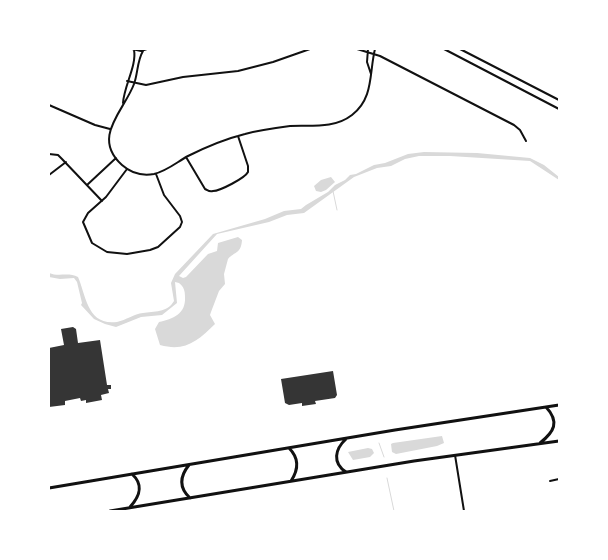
<!DOCTYPE html>
<style>
body{margin:0}
#map{position:relative;width:608px;height:560px;overflow:hidden;background:#fff;font-family:Signika,sans-serif}
canvas{display:block}
.frame{position:absolute;inset:0;border:50px solid #fff;pointer-events:none}
</style>
<div id="map">
<canvas width="608" height="560"></canvas>
<div class="frame"></div>
</div>
<script>
const context = document.querySelector('canvas').getContext('2d');
context.lineJoin = 'round';
function paint(path, color) {
  context.fillStyle = color;
  context.fill(path, 'evenodd');
}
function trace(path, color, width, dash) {
  context.strokeStyle = color;
  context.lineWidth = width;
  context.lineCap = dash ? 'butt' : 'round';
  context.setLineDash(dash || []);
  context.stroke(path);
}
const water = new Path2D(`
 M424 152 477 153 530 158 544 165 559 177V180L530 161 450 156H419L405 159 391 166 377 168 354 177 304 213 287 215 269 222 217 234 179 276 183 278 186 277 208 254 217 251 218 243 238 237 242 240C241 254 235 251 228 259L224 274 225 284 219 291 211 312 210 315 215 324C198 341 185 352 160 345L155 329 159 322C173 319 186 314 185 297 185 291 184 287 179 283L175 282 177 303 162 315 141 317 116 327 105 324 94 319 81 305 82 303 77 282 74 278 60 279 49 277V273C58 277 69 272 78 277 86 295 87 326 117 322 126 320 134 314 143 313 154 311 167 313 174 301L171 283 175 274 213 234 265 219 284 211 301 209 306 205 328 192 335 185 345 180 350 175 356 174 374 165 385 163 408 154Z
 M331 177 335 182 326 190 321 192 316 191 314 186 321 180Z
 M442 436 444 443 437 446 396 454 392 452 391 444 393 443Z
 M368 448 372 449 374 453 370 457 353 460 348 452Z`);
const stream = new Path2D(`
 M333 191 337 210
 M379 443 384 457
 M387 478 394 511`);
const building = new Path2D(`
 M73 327 76 329 78 343 100 340 107 385H111V389H108L109 393 101 395 102 400 86 403V400L81 401 80 398 65 401V405L49 407V348L64 345 61 329Z
 M333 371 337 395 335 398 315 401 316 404 302 406V403L289 405 285 403 281 379Z`);
const minor = new Path2D(`
 M132 49 141 51 147 49
 M357 49 380 56 514 125 520 130 526 141
 M368 49 367 62 371 74
 M444 49 559 109
 M460 49 559 100
 M143 51C137 61 138 73 134 84 124 111 91 137 122 165 131 173 143 176 154 174 167 171 177 162 188 156 206 147 225 139 245 134 259 130 274 128 290 126 311 125 334 129 352 115 374 98 369 73 375 49
 M127 81 146 85 183 77 238 71 273 62 310 49
 M123 103C124 86 137 65 134 50
 M49 105 95 125 110 129
 M49 154 58 155 62 159 102 201
 M186 157 205 189C209 191 209 192 213 191 220 191 245 178 248 172V166L238 136
 M127 169 106 197 88 213 83 222 92 243 107 252 127 254 150 250 158 247 180 227 182 222 180 216 164 195 156 174
 M49 175 66 162
 M87 185 116 158
 M455 455 464 511
 M550 481 559 479`);
const trunk = new Path2D(`
 M346 439C335 449 332 463 346 472
 M540 443C554 432 560 422 546 407
 M289 448C299 458 299 469 291 481
 M189 465C180 476 178 487 190 498
 M49 488 395 430 559 405
 M130 507C140 496 144 485 132 474
 M110 511 414 461 559 441`);
paint(water, '#d9d9d9');
trace(stream, '#d9d9d9', 1);
paint(building, '#353535');
trace(minor, '#111', 2);
trace(trunk, '#111', 3);
</script>
